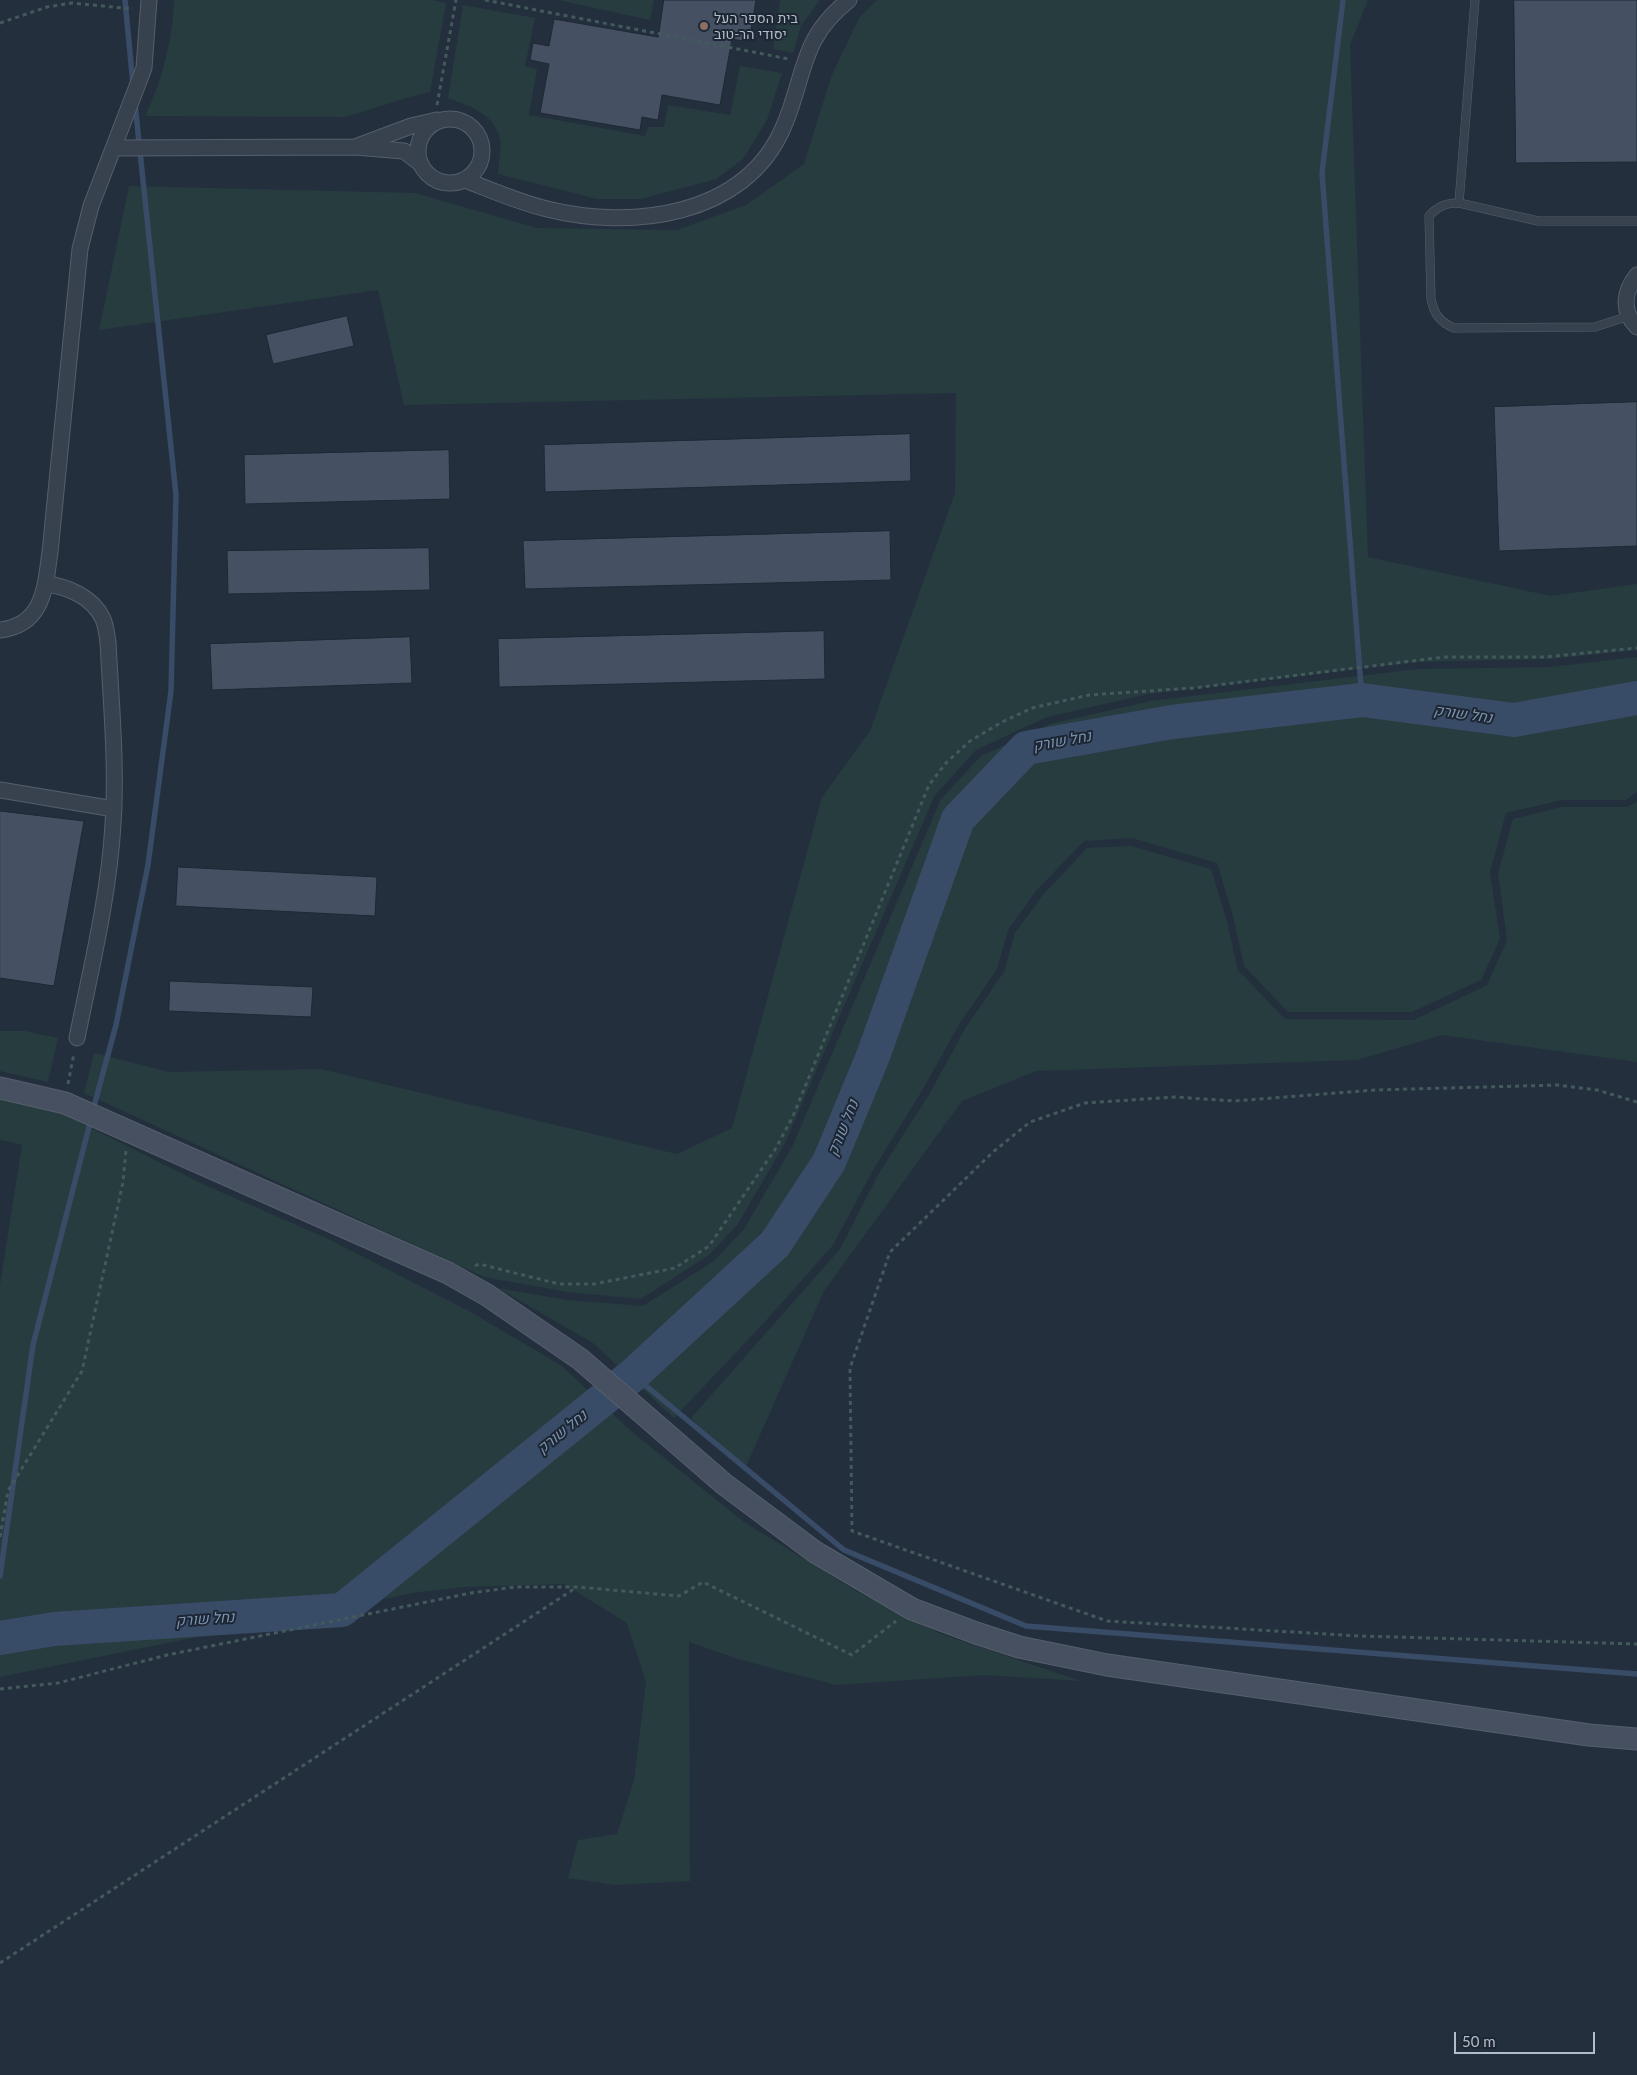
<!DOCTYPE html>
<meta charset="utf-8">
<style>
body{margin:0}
#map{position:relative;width:1637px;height:2075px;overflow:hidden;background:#242f3e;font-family:Lato,sans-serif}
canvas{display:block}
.scale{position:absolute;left:1454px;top:2032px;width:141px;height:22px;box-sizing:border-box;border:2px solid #b4bcc9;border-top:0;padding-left:6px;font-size:15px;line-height:18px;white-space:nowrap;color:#b4bcc9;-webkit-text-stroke:4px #1d2633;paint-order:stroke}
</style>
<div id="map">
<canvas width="1637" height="2075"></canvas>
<div class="scale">50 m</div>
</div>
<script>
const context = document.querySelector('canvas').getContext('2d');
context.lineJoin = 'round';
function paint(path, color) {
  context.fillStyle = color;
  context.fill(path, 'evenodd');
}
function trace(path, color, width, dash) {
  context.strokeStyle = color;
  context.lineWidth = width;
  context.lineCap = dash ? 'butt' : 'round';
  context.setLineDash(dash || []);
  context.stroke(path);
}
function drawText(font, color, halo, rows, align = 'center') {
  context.font = font + ' Lato,Heebo,sans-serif';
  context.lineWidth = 4;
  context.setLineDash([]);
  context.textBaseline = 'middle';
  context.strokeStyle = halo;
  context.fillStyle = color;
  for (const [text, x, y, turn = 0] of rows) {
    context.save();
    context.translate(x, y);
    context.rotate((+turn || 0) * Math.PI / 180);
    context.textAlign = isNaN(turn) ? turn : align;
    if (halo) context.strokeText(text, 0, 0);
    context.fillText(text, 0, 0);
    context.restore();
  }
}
const green = new Path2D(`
 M174 0H433L446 3 430 92C400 98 373 110 344 117L145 116C162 81 173 39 174 0Z
 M558 0H654L650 20Z
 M780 0H820L801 26 793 53 773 49Z
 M877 0H1368L1350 45 1368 557 1551 596 1637 584V650L1549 659 1416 662 1149 694 1047 717 976 750 935 795 785 1143 738 1224 709 1255 641 1299 568 1292 484 1277 84 1093 94 1053 169 1072 321 1069 677 1154 732 1128 822 797 870 731 955 493 956 393 404 405 378 290 99 330 129 186 415 193 537 228 677 230 746 205 804 164 831 77 859 18Z
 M463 5 535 18 525 66 537 69 529 115 645 136 648 127H664L668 105 730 115 740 66 782 73 767 120 743 159 716 179 641 199H597L498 174C498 163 503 146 499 135 491 112 469 106 448 98Z
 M1637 657V792L1626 800H1562L1506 813 1490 872 1500 939 1481 980 1412 1012H1288L1244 966 1233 916 1217 863 1132 838 1084 841 1036 891 1008 930 997 969 960 1023 923 1089 873 1170 833 1245 762 1325 674 1418 593 1343 498 1288 567 1300 643 1306 714 1261 744 1229 792 1147 941 799 981 756 1050 724 1150 701 1417 669 1550 667Z
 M1637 801V1062L1442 1035 1357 1060 1036 1071 962 1101 824 1291 744 1471 691 1418 840 1249 879 1173 930 1093 966 1027 1004 972 1015 933 1042 896 1087 848 1131 846 1211 869 1226 918 1238 970 1285 1019 1414 1020 1487 985 1507 940 1498 873 1513 819 1562 807H1628Z
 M0 1031H25L58 1038 48 1082 0 1071Z
 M0 1097 63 1114 205 1185 324 1237 469 1311 562 1366 632 1432 744 1522 858 1592 941 1634 1081 1681 984 1675 836 1685 741 1660 689 1642 690 1881 615 1885 568 1878 578 1840 617 1834 634 1780 646 1682 627 1623 564 1584 466 1587 418 1592 0 1677V1285L22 1145 0 1140Z`);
const stream = new Path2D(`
 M125 0 133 85
 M1343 0 1322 173 1362 700
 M93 1110 116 1025 148 865 171 691 176 495 135 104
 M633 1375 844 1550 1026 1626 1637 1674
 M0 1576 33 1345 91 1119`);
const river = new Path2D(`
 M0 1638 54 1629 342 1610 633 1375 775 1244 829 1162 873 1056 958 819 1026 748 1172 722 1362 700 1514 720 1637 698`);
const building = new Path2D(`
 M664 0H756L749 42 732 39 720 105 662 95 658 120 642 117 640 130 540 113 549 64 530 60 533 43 549 46 554 19 658 37Z
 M1514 0H1637V162L1516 163Z
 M347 316 354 346 273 364 266 335Z
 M1637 402V546L1499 551 1494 407Z
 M910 434 911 481 545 492 544 445Z
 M449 450 450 499 245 504 244 455Z
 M890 531 891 580 525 589 523 541Z
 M429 548 430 590 228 594 227 551Z
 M824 631 825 679 499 687 498 639Z
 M410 637 412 683 212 690 210 644Z
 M0 811 84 821 54 986 0 978Z
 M178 867 377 877 375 916 176 906Z
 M170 981 313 987 311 1017 169 1011Z`);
const path = new Path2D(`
 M485 0 789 59
 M0 23 47 7 72 3 133 9
 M437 105 456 0
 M68 1084 74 1053
 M1637 1102 1597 1090 1558 1085 1375 1090 1234 1101 1175 1097 1085 1103 1030 1122 993 1152 890 1252 850 1368 852 1531 1107 1621 1360 1636 1637 1644
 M475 1266 479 1264 559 1284H594L675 1268 709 1246 776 1148 793 1116 929 785 946 763 970 741 1002 722 1032 708 1089 695 1193 688 1445 657H1545L1637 648
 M0 1537 8 1491 82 1371 123 1182 126 1151
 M0 1689 58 1683 167 1655 471 1593 515 1587H578L679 1596 703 1582 852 1655 896 1621
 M0 1963 577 1587`);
const lane = new Path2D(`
 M1459 203 1475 0
 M1629 316 1595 327 1454 328C1440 322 1434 314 1431 299L1429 216C1438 206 1446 203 1459 203L1538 221H1637`);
const street = new Path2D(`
 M418 151a32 32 0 1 1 64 0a32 32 0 1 1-64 0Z
 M114 148 355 147
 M421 164 404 151 355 147 411 126 437 120
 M465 180C491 190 518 202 547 209 631 230 744 217 783 128 806 76 799 39 849 0
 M1637 275C1624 291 1621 311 1637 327
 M45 584C67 586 93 597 103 619 106 626 107 635 108 642 111 703 117 764 113 824 109 896 91 968 77 1038
 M0 630C44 625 45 587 50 552L80 249 91 206 144 68 149 0
 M0 790 114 809`);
const secondary = new Path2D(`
 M0 1088 65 1103 448 1273 487 1295 580 1359 724 1484 815 1552 912 1609 976 1633 1019 1647 1107 1665 1589 1735 1637 1739`);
const markers = [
 [704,26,5,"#8d6e63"]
];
const poiNames = [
 ["בית הספר העל",714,18],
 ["יסודי הר-טוב",714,34]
];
const waterNames = [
 ["נחל שורק",1463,714,8],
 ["נחל שורק",1062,741,-10],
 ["נחל שורק",843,1128,-68],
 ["נחל שורק",562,1432,-39],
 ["נחל שורק",205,1619,-4]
];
paint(green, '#263c3f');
trace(stream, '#394c67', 5.5);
trace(river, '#394c67', 34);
paint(building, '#455162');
trace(building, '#1f2835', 1);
trace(lane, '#565f6c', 9);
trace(street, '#565f6c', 17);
trace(secondary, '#565f6c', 23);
trace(path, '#44595c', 3, [4, 4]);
trace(lane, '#38414e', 8);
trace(street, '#38414e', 15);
trace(secondary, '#465061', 21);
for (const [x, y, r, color] of markers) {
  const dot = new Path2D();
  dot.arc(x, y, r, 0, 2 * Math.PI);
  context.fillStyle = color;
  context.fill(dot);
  trace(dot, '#1d2633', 2);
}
drawText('14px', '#b4bcc9', '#1d2633', poiNames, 'left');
drawText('italic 15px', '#7c92b1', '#1d2633', waterNames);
</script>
